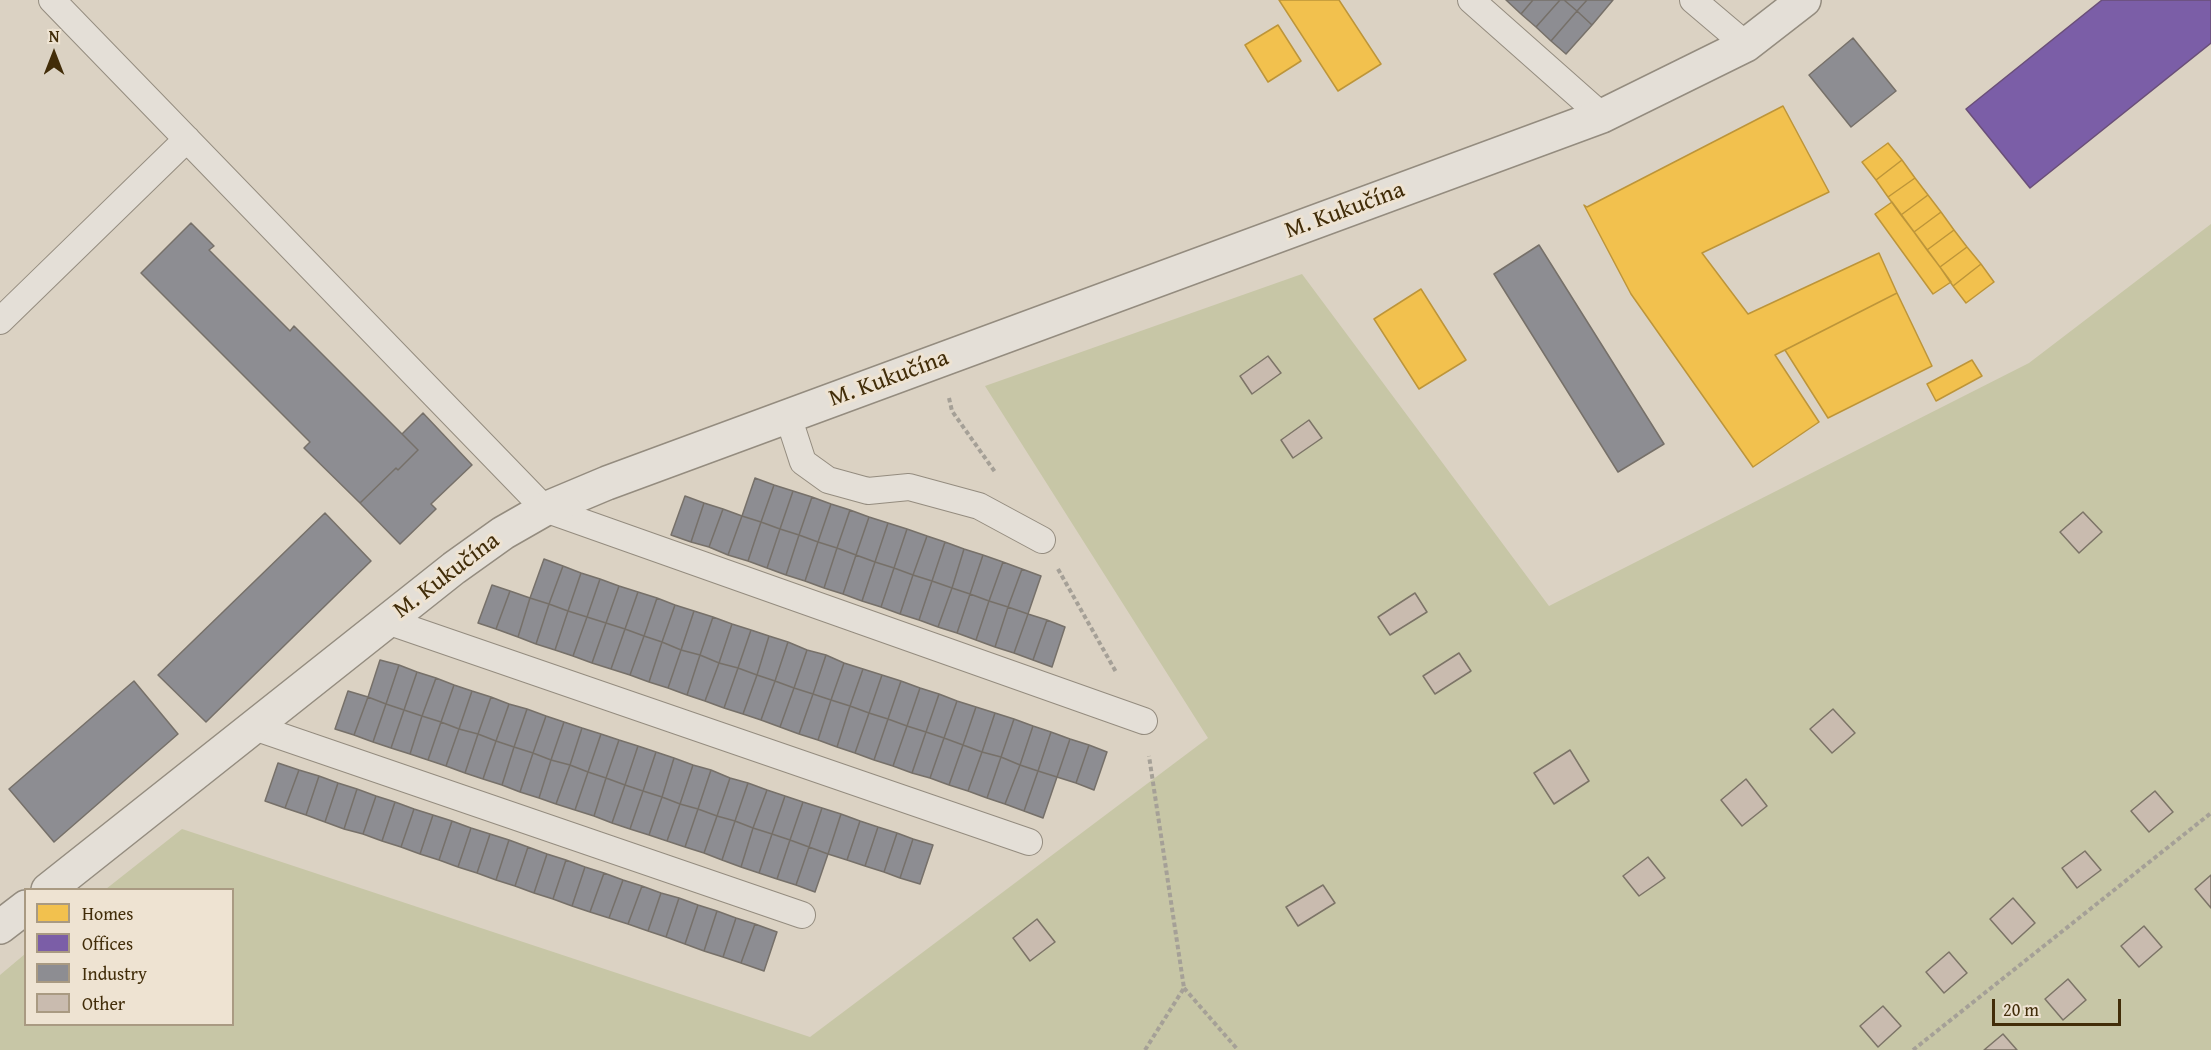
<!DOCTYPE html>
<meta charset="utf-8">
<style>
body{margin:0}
#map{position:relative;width:2211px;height:1050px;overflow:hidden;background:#dbd2c3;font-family:"Gentium Book Plus",serif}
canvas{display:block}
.legend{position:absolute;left:24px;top:888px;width:210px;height:138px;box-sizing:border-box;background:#eee3d2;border:2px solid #a99a82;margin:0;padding:8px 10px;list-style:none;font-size:18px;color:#422d09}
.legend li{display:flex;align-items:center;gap:12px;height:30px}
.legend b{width:30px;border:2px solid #a99a82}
.north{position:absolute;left:24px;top:24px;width:60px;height:60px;-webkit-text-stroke:4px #eee3d2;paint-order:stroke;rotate:0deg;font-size:16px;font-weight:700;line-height:24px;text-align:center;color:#422d09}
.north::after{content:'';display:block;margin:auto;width:21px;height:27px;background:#422d09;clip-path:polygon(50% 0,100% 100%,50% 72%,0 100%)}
.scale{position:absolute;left:1992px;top:999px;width:129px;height:27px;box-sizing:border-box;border:3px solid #422d09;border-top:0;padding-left:8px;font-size:18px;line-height:21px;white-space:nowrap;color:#422d09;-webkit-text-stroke:4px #eee3d2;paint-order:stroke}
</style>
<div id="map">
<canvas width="2211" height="1050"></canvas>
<ul class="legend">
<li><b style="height:16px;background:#f2c14e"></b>Homes</li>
<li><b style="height:16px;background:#7b5ea7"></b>Offices</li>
<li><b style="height:16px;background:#8d8d92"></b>Industry</li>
<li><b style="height:16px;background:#c9bbaf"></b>Other</li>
</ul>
<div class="north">N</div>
<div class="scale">20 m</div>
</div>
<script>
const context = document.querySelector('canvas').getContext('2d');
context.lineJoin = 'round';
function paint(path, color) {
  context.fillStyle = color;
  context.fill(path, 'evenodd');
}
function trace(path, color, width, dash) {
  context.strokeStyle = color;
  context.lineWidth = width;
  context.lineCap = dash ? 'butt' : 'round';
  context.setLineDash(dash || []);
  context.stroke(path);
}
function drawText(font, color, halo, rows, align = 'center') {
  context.font = font + ' "Gentium Book Plus",serif';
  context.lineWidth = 6;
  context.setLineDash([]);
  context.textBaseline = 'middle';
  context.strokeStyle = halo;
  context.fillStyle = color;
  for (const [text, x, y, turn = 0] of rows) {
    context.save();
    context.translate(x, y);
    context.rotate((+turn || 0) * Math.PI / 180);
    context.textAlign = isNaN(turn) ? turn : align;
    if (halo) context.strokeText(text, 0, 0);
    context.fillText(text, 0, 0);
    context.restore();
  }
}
const green = new Path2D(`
 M2211 224V1050H0V975L25 954 26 1024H232V890L106 889 182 829 810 1037 1208 738 985 386 1302 274 1549 606 2029 363Z`);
const homes = new Path2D(`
 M1279 0H1339L1381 64 1338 91Z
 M1278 25 1301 61 1268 82 1245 45Z
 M1783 106 1829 192 1702 253 1748 314 1879 253 1897 293 1775 355 1819 422 1753 467 1631 294 1584 205 1587 207Z
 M1888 143 1902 160 1876 180 1862 162Z
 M1902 160 1915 178 1888 197 1876 180Z
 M1915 178 1928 195 1901 215 1888 197Z
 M1928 195 1941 212 1914 232 1901 215Z
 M1892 202 1951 282 1933 294 1875 214Z
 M1941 212 1954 230 1927 250 1914 232Z
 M1954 230 1967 247 1940 267 1927 250Z
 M1967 247 1981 264 1953 286 1940 267Z
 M1981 264 1994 282 1966 303 1953 286Z
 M1421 289 1466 360 1419 389 1374 319Z
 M1897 293 1932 366 1828 418 1785 350Z
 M1972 360 1982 376 1936 401 1927 384Z`);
const offices = new Path2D(`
 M2102 0H2211V43L2030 188 1966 109Z`);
const industry = new Path2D(`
 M1506 0H1533L1521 14Z
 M1533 0H1560L1536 27 1521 14Z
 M1560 0H1564L1577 11 1551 41 1536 27Z
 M1564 0H1587L1577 11Z
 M1587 0H1613L1592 25 1577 11Z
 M1577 11 1592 25 1566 54 1551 41Z
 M1853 38 1896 91 1851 127 1809 75Z
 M191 223 214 246 209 250 290 331 294 326 418 450 398 470 396 468 360 503 304 448 310 442 141 273Z
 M1539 245 1664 444 1618 472 1494 274Z
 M423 413 472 465 431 504 436 509 400 544 360 503 396 468 398 470 418 450 402 434Z
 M755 478 774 485 761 522 742 516Z
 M774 485 793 491 780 529 761 522Z
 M793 491 812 497 799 535 780 529Z
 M685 496 704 503 691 542 671 535Z
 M812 497 831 504 818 542 799 535Z
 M704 503 723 509 709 547 691 542Z
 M831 504 850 510 837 548 818 542Z
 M723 509 742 516 728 555 709 547Z
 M850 510 869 517 856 555 837 548Z
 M325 513 371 561 206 722 158 675Z
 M742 516 761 522 748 561 728 555Z
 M869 517 888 523 875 562 856 555Z
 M761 522 780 529 767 568 748 561Z
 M888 523 907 529 894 568 875 562Z
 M780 529 799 535 786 575 767 568Z
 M907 529 927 536 913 575 894 568Z
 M799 535 818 542 805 581 786 575Z
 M927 536 945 542 932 581 913 575Z
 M818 542 837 548 824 588 805 581Z
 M945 542 964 549 952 588 932 581Z
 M837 548 856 555 843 594 824 588Z
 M964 549 983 555 970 594 952 588Z
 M856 555 875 562 862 601 843 594Z
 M983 555 1003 562 989 601 970 594Z
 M544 559 563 566 549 604 530 598Z
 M875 562 894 568 881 607 862 601Z
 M1003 562 1022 569 1008 607 989 601Z
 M563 566 581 573 568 611 549 604Z
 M894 568 913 575 900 614 881 607Z
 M1022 569 1041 576 1028 614 1008 607Z
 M581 573 600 579 587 617 568 611Z
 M913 575 932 581 919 620 900 614Z
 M600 579 619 586 606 623 587 617Z
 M932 581 952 588 938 627 919 620Z
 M492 585 510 591 496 629 478 623Z
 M619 586 638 592 625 629 606 623Z
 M952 588 970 594 957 633 938 627Z
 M510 591 530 598 518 637 496 629Z
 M638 592 657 598 644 636 625 629Z
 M970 594 989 601 976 640 957 633Z
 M530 598 549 604 536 644 518 637Z
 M657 598 675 605 662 642 644 636Z
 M989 601 1008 607 995 647 976 640Z
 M549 604 568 611 555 650 536 644Z
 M675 605 694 611 681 650 662 642Z
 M1008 607 1028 614 1014 653 995 647Z
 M568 611 587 617 573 656 555 650Z
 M694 611 713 617 700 655 681 650Z
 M1028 614 1047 620 1033 660 1014 653Z
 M587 617 606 623 592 663 573 656Z
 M713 617 732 624 719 663 700 655Z
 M1047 620 1065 627 1052 667 1033 660Z
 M606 623 625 629 611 669 592 663Z
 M732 624 751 630 738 668 719 663Z
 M625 629 644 636 630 675 611 669Z
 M751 630 769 636 757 675 738 668Z
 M644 636 662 642 649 682 630 675Z
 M769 636 788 642 775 681 757 675Z
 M662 642 681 650 668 688 649 682Z
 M788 642 807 650 794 688 775 681Z
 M681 650 700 655 687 695 668 688Z
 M807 650 826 655 813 694 794 688Z
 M700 655 719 663 705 701 687 695Z
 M826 655 844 663 831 700 813 694Z
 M380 660 399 665 386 704 368 697Z
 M719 663 738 668 724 708 705 701Z
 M844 663 863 669 850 706 831 700Z
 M399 665 417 672 404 710 386 704Z
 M738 668 757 675 743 714 724 708Z
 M863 669 882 675 869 713 850 706Z
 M417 672 436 678 422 716 404 710Z
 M757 675 775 681 761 720 743 714Z
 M882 675 901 681 888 719 869 713Z
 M436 678 454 685 441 722 422 716Z
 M134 681 178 734 54 842 9 789Z
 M775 681 794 688 780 727 761 720Z
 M901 681 920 688 907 726 888 719Z
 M454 685 472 691 459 729 441 722Z
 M794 688 813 694 799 734 780 727Z
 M920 688 939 694 926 732 907 726Z
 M348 691 368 697 354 735 335 729Z
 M472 691 491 697 478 734 459 729Z
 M813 694 831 700 818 740 799 734Z
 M939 694 957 701 944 738 926 732Z
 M368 697 386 704 373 742 354 735Z
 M491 697 509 704 496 741 478 734Z
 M831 700 850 706 837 747 818 740Z
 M957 701 976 707 963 745 944 738Z
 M386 704 404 710 391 748 373 742Z
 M509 704 527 709 514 747 496 741Z
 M850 706 869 713 855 753 837 747Z
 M976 707 995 713 982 752 963 745Z
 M527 709 546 716 533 753 514 747Z
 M404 710 422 716 410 754 391 748Z
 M869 713 888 719 874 760 855 753Z
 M995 713 1014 719 1001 757 982 752Z
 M422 716 441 722 428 760 410 754Z
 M546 716 564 722 551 760 533 753Z
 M888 719 907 726 893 766 874 760Z
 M1014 719 1033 726 1020 765 1001 757Z
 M441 722 459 729 446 766 428 760Z
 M564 722 582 728 570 765 551 760Z
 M907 726 926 732 912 773 893 766Z
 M1033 726 1051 732 1038 771 1020 765Z
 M582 728 601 734 588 772 570 765Z
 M459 729 478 734 465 773 446 766Z
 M926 732 944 738 930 778 912 773Z
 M1051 732 1070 739 1057 777 1038 771Z
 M478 734 496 741 483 779 465 773Z
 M601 734 619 740 606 778 588 772Z
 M944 738 963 745 949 785 930 778Z
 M1070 739 1089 745 1076 783 1057 777Z
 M619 740 638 746 625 785 606 778Z
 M496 741 514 747 502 785 483 779Z
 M963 745 982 752 968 791 949 785Z
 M1089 745 1107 752 1094 790 1076 783Z
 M638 746 656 752 643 791 625 785Z
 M514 747 533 753 520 792 502 785Z
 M656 752 674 758 662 797 643 791Z
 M982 752 1001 757 987 798 968 791Z
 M533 753 551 760 539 798 520 792Z
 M1001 757 1020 765 1005 804 987 798Z
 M674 758 693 765 680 804 662 797Z
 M551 760 570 765 556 804 539 798Z
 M278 763 299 770 285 808 265 801Z
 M570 765 588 772 575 810 556 804Z
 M693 765 711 770 698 809 680 804Z
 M1020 765 1038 771 1024 811 1005 804Z
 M299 770 319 776 306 815 285 808Z
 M711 770 730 778 717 816 698 809Z
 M1038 771 1057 777 1043 818 1024 811Z
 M588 772 606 778 594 816 575 810Z
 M319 776 338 783 325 822 306 815Z
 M606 778 625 785 612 823 594 816Z
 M730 778 748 783 735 821 717 816Z
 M338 783 357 789 344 829 325 822Z
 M748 783 767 790 753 828 735 821Z
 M625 785 643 791 630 829 612 823Z
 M357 789 376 796 363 834 344 829Z
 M767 790 785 796 772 834 753 828Z
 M643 791 662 797 649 835 630 829Z
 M376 796 395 802 382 841 363 834Z
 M785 796 803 802 790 840 772 834Z
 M662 797 680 804 667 841 649 835Z
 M395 802 414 809 401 847 382 841Z
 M803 802 822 808 809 847 790 840Z
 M680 804 698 809 685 847 667 841Z
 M822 808 841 814 828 854 809 847Z
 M414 809 433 815 420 854 401 847Z
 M698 809 717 816 704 853 685 847Z
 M841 814 860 821 847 860 828 854Z
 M433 815 452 821 439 860 420 854Z
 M717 816 735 821 722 860 704 853Z
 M452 821 471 828 458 867 439 860Z
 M735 821 753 828 741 867 722 860Z
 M860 821 878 827 865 866 847 860Z
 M878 827 897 833 884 872 865 866Z
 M471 828 490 834 477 873 458 867Z
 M753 828 772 834 759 873 741 867Z
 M897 833 913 839 900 878 884 872Z
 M490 834 509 840 496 880 477 873Z
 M772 834 790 840 777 879 759 873Z
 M913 839 933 845 920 884 900 878Z
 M509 840 528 847 515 886 496 880Z
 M790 840 809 847 796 885 777 879Z
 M528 847 547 854 534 893 515 886Z
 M809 847 828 854 815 892 796 885Z
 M547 854 566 860 553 899 534 893Z
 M566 860 585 867 572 906 553 899Z
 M585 867 604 873 590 912 572 906Z
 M604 873 623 880 609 918 590 912Z
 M623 880 642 886 628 924 609 918Z
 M642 886 661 893 648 931 628 924Z
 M661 893 679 898 666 937 648 931Z
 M679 898 698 905 685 944 666 937Z
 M698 905 717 911 704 951 685 944Z
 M717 911 736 918 723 957 704 951Z
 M736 918 755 924 741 963 723 957Z
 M755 924 777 932 764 971 741 963Z`);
const building = new Path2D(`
 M1268 356 1281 373 1252 394 1240 376Z
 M1309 420 1322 438 1293 458 1281 440Z
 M2083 512 2102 532 2079 553 2060 532Z
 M1415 593 1427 612 1390 635 1378 617Z
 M1459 653 1471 671 1435 694 1423 676Z
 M1833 709 1855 733 1832 753 1810 729Z
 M1570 750 1589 781 1554 804 1534 773Z
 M1746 779 1767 806 1742 826 1721 800Z
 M2155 791 2173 812 2149 832 2131 811Z
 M2085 851 2101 870 2077 888 2062 868Z
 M1648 857 1665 878 1639 896 1623 876Z
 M2211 875V908L2195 889Z
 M1323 885 1335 903 1298 926 1286 907Z
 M2013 898 2035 923 2012 944 1990 919Z
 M1037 919 1055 942 1030 961 1013 938Z
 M2144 926 2162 947 2139 967 2121 946Z
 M1949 952 1967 973 1944 993 1926 972Z
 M2068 979 2086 1000 2063 1020 2045 999Z
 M1883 1006 1901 1026 1878 1047 1860 1026Z
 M2003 1034 2017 1050H1984Z`);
const path = new Path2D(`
 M949 398 952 411 995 472
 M1058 569 1116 672
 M1184 988 1238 1050
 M1145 1050 1184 988 1149 756
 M1913 1050 2211 813`);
const lane = new Path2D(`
 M52 0 545 509 1144 721
 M1471 0 1602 116
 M1693 0 1746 45
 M0 321 187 139
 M788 416 803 462 828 480 868 491 909 487 979 506 1042 540
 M387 621 1029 842
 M254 727 802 915`);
const street = new Path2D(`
 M48 890 454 568 503 533 545 509 607 483 1602 116 1746 45 1804 0
 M0 927 26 907`);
const streetNames = [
 ["M. Kukučína",1345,211,-20],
 ["M. Kukučína",889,379,-20],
 ["M. Kukučína",447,576,-37]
];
paint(green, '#c7c6a6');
paint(homes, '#f2c14e');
trace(homes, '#bd9539', 1.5);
paint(offices, '#7b5ea7');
trace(offices, '#6a4f78', 1.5);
paint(industry, '#8d8d92');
trace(industry, '#767069', 1.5);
paint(building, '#c9bbaf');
trace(building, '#7c7467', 1.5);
trace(lane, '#948c7f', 28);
trace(street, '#948c7f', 36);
trace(path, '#a5a097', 4, [4.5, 3]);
trace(lane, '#e4dfd7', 26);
trace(street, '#e4dfd7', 33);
drawText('24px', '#422d09', '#eee3d2', streetNames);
</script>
